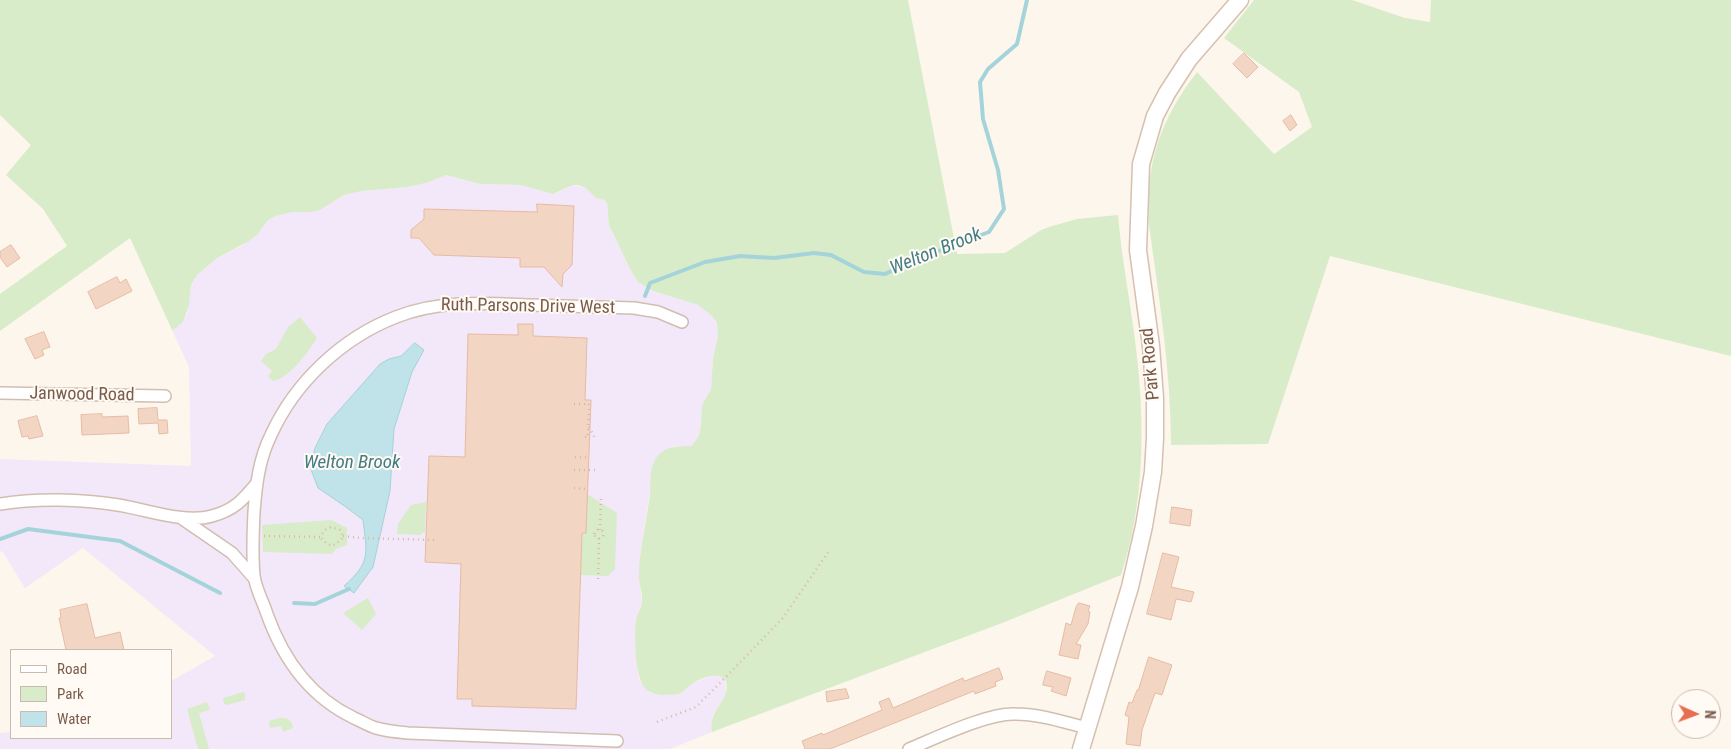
<!DOCTYPE html>
<style>
body{margin:0}
#map{position:relative;width:1731px;height:749px;overflow:hidden;background:#fdf6ec;font-family:"Roboto Condensed",sans-serif}
canvas{display:block}
.legend{position:absolute;left:10px;top:649px;width:162px;height:90px;box-sizing:border-box;background:#fffaf3;border:1px solid #cabbb1;margin:0;padding:6px 9px;list-style:none;font-size:15px;color:#7a5c4d}
.legend li{display:flex;align-items:center;gap:10px;height:25px}
.legend b{width:25px;border:1px solid #cabbb1}
.north{position:absolute;left:1671px;top:689px;width:50px;height:50px;box-sizing:border-box;background:#fffaf3;border:1px solid #cabbb1;border-radius:50%;rotate:92deg;font-size:14px;font-weight:700;line-height:20px;text-align:center;color:#7a5c4d}
.north::after{content:'';display:block;margin:auto;width:18px;height:22px;background:#e76f51;clip-path:polygon(50% 0,100% 100%,50% 72%,0 100%)}
</style>
<div id="map">
<canvas width="1731" height="749"></canvas>
<ul class="legend">
<li><b style="height:6px;background:#fff"></b>Road</li>
<li><b style="height:14px;background:#d8ecc9"></b>Park</li>
<li><b style="height:14px;background:#bfe3e8"></b>Water</li>
</ul>
<div class="north">N</div>
</div>
<script>
const context = document.querySelector('canvas').getContext('2d');
context.lineJoin = 'round';
function paint(path, color) {
  context.fillStyle = color;
  context.fill(path, 'evenodd');
}
function trace(path, color, width, dash) {
  context.strokeStyle = color;
  context.lineWidth = width;
  context.lineCap = dash ? 'butt' : 'round';
  context.setLineDash(dash || []);
  context.stroke(path);
}
function drawText(font, color, halo, rows, align = 'center') {
  context.font = font + ' "Roboto Condensed",sans-serif';
  context.lineWidth = 4;
  context.setLineDash([]);
  context.textBaseline = 'middle';
  context.strokeStyle = halo;
  context.fillStyle = color;
  for (const [text, x, y, turn = 0] of rows) {
    context.save();
    context.translate(x, y);
    context.rotate((+turn || 0) * Math.PI / 180);
    context.textAlign = isNaN(turn) ? turn : align;
    if (halo) context.strokeText(text, 0, 0);
    context.fillText(text, 0, 0);
    context.restore();
  }
}
const education = new Path2D(`
 M446 175 480 184 521 185 557 193 573 185 586 188 607 203 609 225 631 271 638 282 653 291 698 305 712 316 717 323 718 336 713 358 711 389 702 405 701 426 699 435 692 446H675L659 454 650 491 641 549 639 580 642 602 636 620 635 647 639 680 644 687 650 693 679 694 692 684 711 675H720L725 679 726 695 713 715 712 732 670 749H0V733L11 732V738H171V681L215 656 83 548 25 588 2 551 0 552V459L191 466 189 367 172 330 176 328 187 314 191 285 197 275 217 258 241 246 257 235 268 220 276 216 293 212H312L320 210 344 195 362 191 407 187 426 183Z`);
const green = new Path2D(`
 M0 0H908L957 254 1005 253 1041 230 1049 227 1077 219 1118 215C1122 262 1132 310 1137 357 1145 430 1144 505 1121 575L1002 623 712 732C708 706 733 702 725 679 716 671 701 678 692 684 687 687 684 692 679 694 668 695 651 697 644 687 635 676 634 635 636 620 637 614 641 609 642 602 643 595 640 588 639 580 638 557 646 524 649 501 652 488 648 472 655 460 662 446 678 446 692 446L699 435 701 426 702 405 711 389 713 358 718 336 717 323 712 316 698 305 653 291 638 282 631 271 609 225 607 203 604 200 596 198 586 188 578 185H573L553 194 521 185 480 184 446 175 426 183 407 187 362 191 344 195 320 210 312 212H293L276 216 268 220 257 235 249 241 217 258 197 275 191 285 189 305 183 322 176 328 172 330 130 238 0 331V294L67 246 43 209 6 175 31 145 0 115Z
 M1254 0H1352L1405 18 1430 22 1431 0H1731V356L1330 256 1268 444 1171 445C1171 371 1159 298 1149 225 1145 164 1160 120 1197 72L1274 154 1312 127 1299 92 1224 38Z
 M300 317 317 338C309 351 289 379 273 381L268 377 272 371 261 361 266 354 276 349 288 327Z
 M587 494 617 513 615 569 608 576 580 575 582 533H586Z
 M426 502 425 531 420 535 397 534 398 524 411 505Z
 M331 520 347 528V545L336 549 332 554 263 552 262 525Z
 M368 598 376 614 362 630 343 613Z
 M243 692 245 693V700L227 705 224 704 223 698Z
 M207 702 210 710 199 713 209 749H198L187 709Z
 M279 718C286 717 293 720 293 728L283 732 281 726 270 728 269 721Z`);
const water = new Path2D(`
 M415 343 424 350 412 372 394 429 390 491 373 567 354 593 344 586C371 562 367 554 363 520L346 507 318 488 310 467 315 448 327 424 380 364 389 359 401 356Z`);
const stream = new Path2D(`
 M645 296 650 283 705 262 740 256 774 258 814 253 831 255 864 272 885 274 912 261 989 232 1004 209 998 170 983 119 980 82 988 69 1017 44 1027 0
 M0 539 28 529 120 541 220 593
 M294 603 315 604 349 589`);
const building = new Path2D(`
 M1244 53 1258 67 1247 78 1233 64Z
 M1291 115 1297 125 1290 131 1283 121Z
 M537 204 574 206 572 265 563 274 562 287 544 267H520V258L434 255 419 238H411V230L424 219V209L537 212Z
 M11 245 20 258 7 267 0 257V252Z
 M117 277 120 283 126 279 132 291 96 309 88 292Z
 M518 324H533V336L587 338 585 400H591L586 533H582L576 709 472 706V699H457L461 564 425 562 429 456 465 457 468 334 518 335Z
 M44 332 50 347 42 350 44 355 35 359 25 339Z
 M157 408 158 420H167L168 433 159 434 158 423 139 424 138 409Z
 M102 414V417L128 416 129 433 82 435 81 415Z
 M37 416 43 436 29 439 28 436 22 437 18 421Z
 M1172 507 1192 510 1190 526 1170 523Z
 M1163 553 1179 557 1171 587 1194 592 1191 602 1176 599 1171 620 1147 614Z
 M1079 603 1090 606 1088 611 1090 612 1088 624 1076 644 1081 645 1078 659 1059 655 1066 623 1071 625 1076 607Z
 M87 604 95 638 120 632 124 650H66L59 618 61 617 60 610Z
 M1149 657 1172 665 1162 695 1155 693 1142 730 1140 746 1126 744 1129 717 1125 715 1129 702 1132 703 1137 690H1138Z
 M999 668 1003 679 995 682 996 686 975 694 974 691 830 749H805L802 741 822 733 823 735 882 710 879 702 889 698 893 708 963 678 964 681Z
 M1047 671 1071 678 1066 696 1051 691 1053 687 1043 685Z
 M846 689 849 698 827 702 826 692Z`);
const path = new Path2D(`
 M574 404H589L588 437H585
 M589 427 596 440
 M575 457H587
 M574 470H598
 M574 488 586 489
 M594.5 534a4.5 4.5 0 1 1 9 0a4.5 4.5 0 1 1-9 0Z
 M600 530 601 496
 M264 536 320 537 325 530 331 527 340 530 343 536 341 540 332 546 326 543 320 537
 M343 536 360 538 435 540
 M598 579 599 538
 M657 722 696 707 719 684 782 619 829 551`);
const street = new Path2D(`
 M0 393 165 396
 M0 504C36 498 82 499 118 505 145 509 185 524 212 516 234 510 242 501 257 483
 M181 518 232 553 254 578
 M617 741 408 733C397 732 386 731 376 728 369 726 361 721 354 718 310 697 283 659 267 614 263 602 256 589 254 576 252 555 253 533 254 512 256 485 259 459 271 435 295 382 342 338 396 317 439 300 484 303 530 305 564 306 599 307 634 308L658 312 682 322
 M909 749C936 738 987 713 1015 714 1040 714 1063 722 1087 728`);
const secondary = new Path2D(`
 M1081 749 1130 587 1144 526 1153 472 1155 438V398L1151 346 1138 250 1141 164 1155 116 1167 93 1189 59 1240 0`);
const streetNames = [
 ["Ruth Parsons Drive West",528,307,1],
 ["Park Road",1151,364,-95],
 ["Janwood Road",82,395,1]
];
const waterNames = [
 ["Welton Brook",936,252,-22],
 ["Welton Brook",352,463]
];
paint(education, '#f3e8fa');
paint(green, '#d8ecc9');
paint(water, '#bfe3e8');
trace(water, '#a5d3da', 1);
trace(stream, '#a5d3da', 4);
paint(building, '#f3d5c3');
trace(building, '#e6bba3', 1);
trace(street, '#d1beb0', 14);
trace(secondary, '#d6c0b0', 19);
trace(path, '#d9b8a5', 2.5, [1, 4]);
trace(street, '#fff', 11);
trace(secondary, '#fff', 16);
drawText('18px', '#7a5c4d', '#fffaf3', streetNames);
drawText('italic 19px', '#437c86', '#fffaf3', waterNames);
</script>
